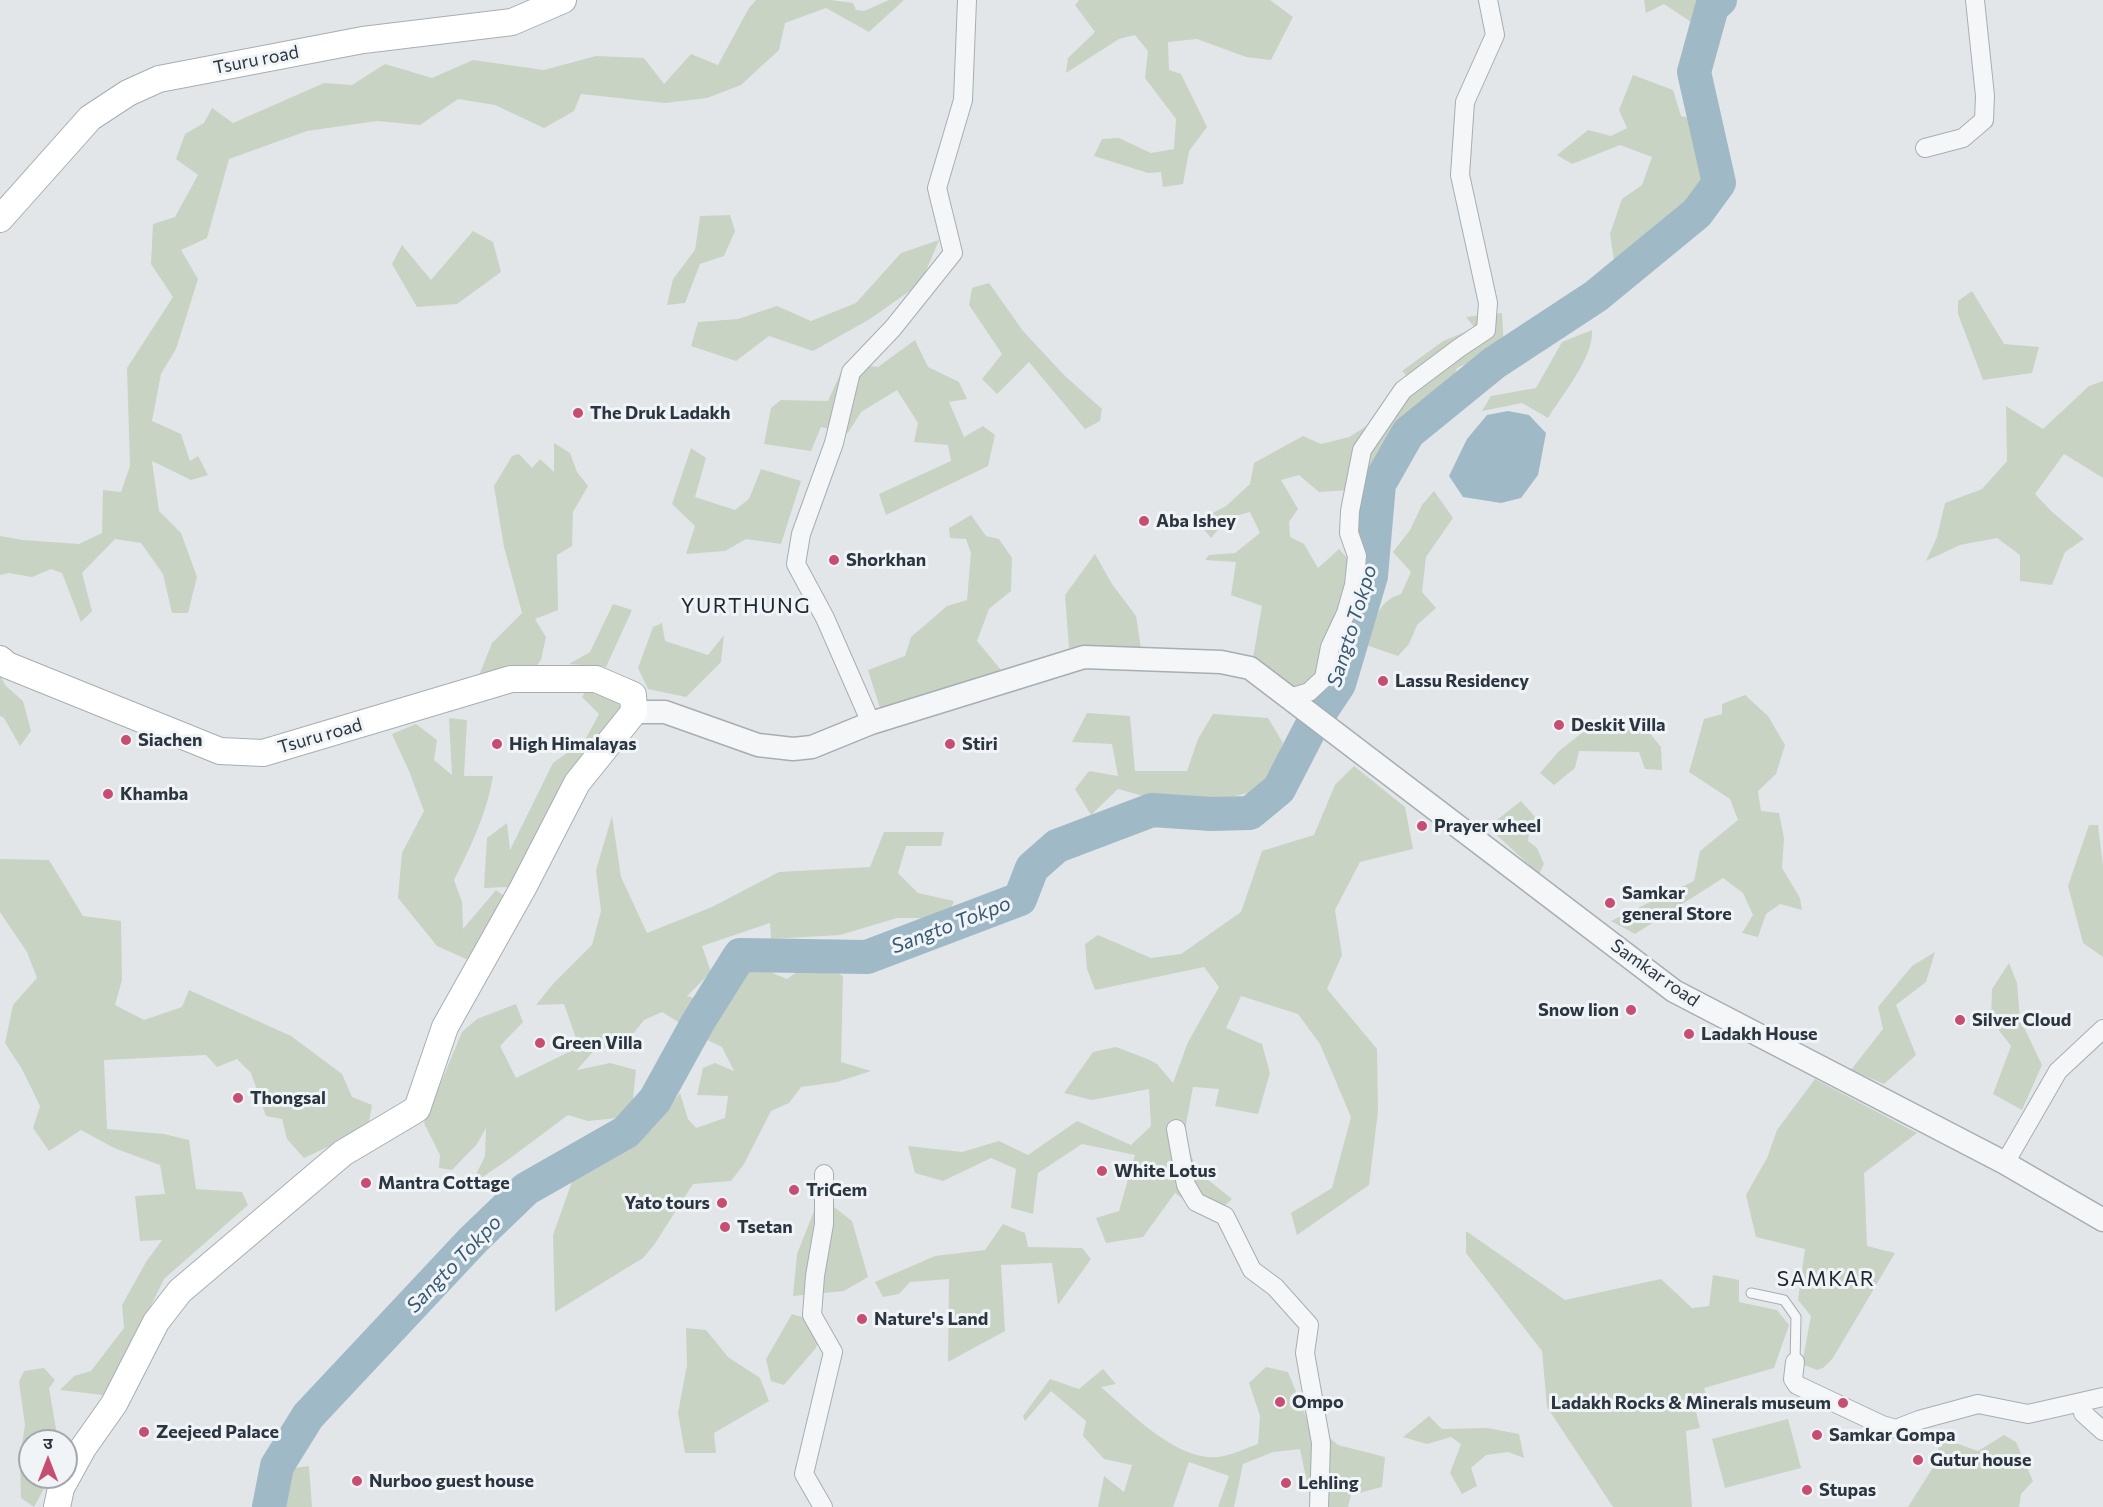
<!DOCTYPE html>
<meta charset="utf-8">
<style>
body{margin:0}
#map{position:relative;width:2103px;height:1507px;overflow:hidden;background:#e2e6e9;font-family:Commissioner,"Noto Sans Devanagari",sans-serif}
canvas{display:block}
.north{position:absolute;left:18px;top:1429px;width:60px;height:60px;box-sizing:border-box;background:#f1f4f7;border:2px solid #a2a8ae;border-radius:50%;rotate:0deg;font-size:16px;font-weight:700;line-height:24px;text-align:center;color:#2b3640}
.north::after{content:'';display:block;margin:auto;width:21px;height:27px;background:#c74e73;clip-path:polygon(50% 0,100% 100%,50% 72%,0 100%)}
</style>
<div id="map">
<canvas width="2103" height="1507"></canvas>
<div class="north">उ</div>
</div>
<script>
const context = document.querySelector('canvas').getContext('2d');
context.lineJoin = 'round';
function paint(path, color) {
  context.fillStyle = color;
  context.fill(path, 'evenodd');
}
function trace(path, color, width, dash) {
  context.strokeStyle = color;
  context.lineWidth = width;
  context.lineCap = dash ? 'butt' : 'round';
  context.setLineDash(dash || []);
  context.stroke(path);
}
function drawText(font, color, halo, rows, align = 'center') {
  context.font = font + ' Commissioner,sans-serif';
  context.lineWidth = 6;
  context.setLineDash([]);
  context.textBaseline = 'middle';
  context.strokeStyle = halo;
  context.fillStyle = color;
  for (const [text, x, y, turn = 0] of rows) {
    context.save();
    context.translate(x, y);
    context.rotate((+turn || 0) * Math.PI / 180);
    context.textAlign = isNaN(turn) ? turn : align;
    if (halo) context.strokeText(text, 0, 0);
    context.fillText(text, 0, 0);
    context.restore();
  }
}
const green = new Path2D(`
 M756 0H831L853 3 856 10 864 11 889 0H904L869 32 826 8 785 23 779 50 741 85 707 98 665 103 581 94 574 111 544 128 495 105 458 99 420 125 377 121 307 131 229 159 207 238 181 250 198 279 176 349 161 374 152 421 181 434 190 461 198 456 208 475 191 480 152 461 159 511 181 533 197 577 188 613H172L163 574 141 543 115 539 82 573 92 611 81 622 62 573 51 569 32 577 9 573 0 575V536L23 540 79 544 102 533 103 490 121 492 130 466 127 368 173 297 151 264 153 224 175 217 198 175 176 159 185 134 204 123 212 108 233 123 324 83 352 85 385 64 432 78 473 60 544 70 596 56 644 58 664 84 691 54 718 65 749 8Z
 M1079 0H1270L1293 17 1271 60 1246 57 1197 39 1168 42 1169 70 1181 74 1207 127 1189 151 1183 184 1163 187 1161 172 1148 173 1094 156 1102 139 1119 138 1151 153 1174 149 1176 119 1145 78 1148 51 1135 35 1119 39 1066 73 1068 58 1095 32 1075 5Z
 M1644 0H1707L1697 26 1664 4 1646 13Z
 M1633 75 1673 90 1681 116 1696 120 1704 166 1702 186 1672 214 1614 261 1610 234 1622 199 1642 185 1652 157 1620 145 1572 164 1557 155 1588 130 1611 136 1627 128 1619 110Z
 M730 215 735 231 724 256 700 264 685 303 667 305 673 279 695 250 700 216Z
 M473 231 493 242 501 272 457 304 417 307 392 264 402 245 431 280Z
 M939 240 921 283 870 319 813 351 769 336 736 361 691 346 698 322 738 319 777 306 811 321 856 303 901 253Z
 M989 283 1023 331 1064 375 1102 409 1100 421 1085 429 1029 362 997 394 982 379 1002 354 969 305 972 288Z
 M1972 291 2004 344 2039 347 2032 373 1983 380 1958 314V301Z
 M1502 313 1504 346 1457 368 1452 383 1406 417 1379 454 1364 489 1319 492 1299 475 1281 480 1298 509 1289 522 1290 537 1304 544 1318 568 1339 549 1349 560 1347 590 1317 693 1296 690 1253 658 1262 606 1231 595 1236 562 1205 560 1209 555 1235 553 1260 533 1250 512 1228 518 1211 538 1197 521 1226 506 1250 484 1254 463 1303 436 1321 444 1349 437 1384 415 1413 382 1402 371 1443 341 1475 328 1466 317Z
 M1592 330C1594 357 1562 395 1548 418L1522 403 1482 411 1491 396 1536 388 1562 342Z
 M915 340 928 367 959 382 967 399 949 402 964 437 983 426 995 435 988 466 886 515 879 494 951 461 948 445 914 442 918 423 897 390 861 412 848 433 821 427 811 451 764 444 771 408 781 400 828 401 845 363 878 367Z
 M2103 381V478L2064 454 2035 494 2052 512 2084 539 2065 552 2052 585 2020 581V555L1997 538 1960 545 1926 561 1937 537 1945 503 1982 489 2007 461 2006 406 2043 429 2089 386Z
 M554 443 570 453 577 472 588 486 573 512 572 546 557 555 558 610 535 619 546 637 541 660 532 672 478 678 492 643 522 613 504 547 494 486 512 456 519 454 532 468 540 459 554 472Z
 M691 448 706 458 695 497 735 510 749 499 761 469 801 481 781 544 746 539 725 551 686 554 695 526 672 504Z
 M1434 491 1453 518 1426 557 1422 592 1436 608 1417 625 1409 644 1398 656 1366 645C1373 623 1377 601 1401 594L1411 572 1393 552 1410 530 1422 505Z
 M971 515 986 536 999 539 1012 558 1011 591 989 609 977 641 1001 670 880 708 868 670 905 656 911 637 947 606 967 600 971 553 966 539 950 538 949 528Z
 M1095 554 1112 584 1136 616 1141 649 1121 647 1069 648 1065 595Z
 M613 604 632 610 606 667 569 664 590 652Z
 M662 623 665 641 708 655 724 635 721 662 686 697 648 689 638 668 653 627Z
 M0 676 6 686 23 701 31 731 20 746 4 718 0 716Z
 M587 689 613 698 622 708 574 767 508 887 484 888 487 838 507 823 510 850 553 763 585 740 599 714 582 697Z
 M1745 695 1768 716 1785 745 1776 774 1758 791 1761 811 1779 813 1784 838 1782 868 1800 898 1802 910 1780 904 1766 914 1758 937 1742 933 1753 915 1743 893 1723 878 1635 934 1611 921 1694 881 1700 851 1738 820 1730 799 1689 772 1704 719 1722 714V704Z
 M1087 713 1130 716 1135 771H1187L1198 739 1213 714 1268 718 1283 743 1265 789 1214 801 1175 805 1118 789 1091 815 1075 789 1089 771 1118 776 1112 744 1072 742Z
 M449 718 467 720 464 776H493C487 813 471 846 454 880L462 902 463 929 496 890 507 898 468 960 437 946 398 898 402 853 424 811 409 771 392 734 416 724 437 740 434 760 452 775Z
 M1593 724 1630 730 1648 731 1661 747 1662 770 1645 769 1639 752 1579 751 1575 768 1554 785 1540 773 1559 751Z
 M1354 766 1405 807 1413 849 1360 862 1335 910 1342 955 1327 989 1377 1049 1378 1111 1369 1185 1297 1235 1291 1213 1332 1188 1351 1117 1320 1044 1298 1014 1241 996 1226 1028 1262 1044 1270 1073 1258 1114 1215 1106 1219 1089 1193 1087 1184 1135 1197 1171 1232 1199 1210 1219 1175 1193 1143 1237 1106 1243 1096 1218 1119 1211 1135 1155 1082 1144 1038 1173 1033 1214 1011 1208 1016 1169 991 1158 943 1181 915 1173 908 1146 962 1152 999 1141 1028 1155 1077 1121 1131 1145 1151 1126 1149 1089 1092 1100 1064 1093 1093 1052 1116 1047 1150 1060 1157 1064 1173 1083 1188 1042 1219 987 1204 967 1095 990 1087 969 1085 944 1098 935 1151 958 1181 954 1241 912 1262 851 1314 835 1335 785Z
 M1521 801 1536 818 1530 824 1528 841 1537 848 1544 864 1539 874 1488 827Z
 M612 816 621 877 647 933 712 907 779 872 870 867 884 832H944L941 846H906L898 873 918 893 954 901 947 918H897L840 935 771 939 770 923 702 946 711 972 687 996 697 999 680 1023 662 1012 644 1020 621 1049 597 1047 577 1070 610 1063 636 1070 633 1099 618 1118 588 1121 568 1115 509 1159 471 1185 485 1156 486 1128 477 1144 452 1170 439 1168 440 1155 424 1123 462 1032 477 1019 516 1004 523 1022 500 1046 516 1078 579 1047 564 1004 536 1005 553 984 592 945 601 911 596 870Z
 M2089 825H2098L2103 866V957L2083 943 2068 886Z
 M0 859 49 860 83 916 121 921 122 980 115 1005 144 1020 182 1007 189 990 291 1036 342 1074 352 1097 372 1105 368 1128 304 1158 287 1139 282 1119 266 1116 251 1073 237 1059 217 1067 206 1055 104 1060 107 1129 164 1134 189 1140 196 1189 242 1192 248 1205 164 1279 140 1328 103 1395 60 1390 74 1376 91 1371 124 1328 122 1305 146 1262 162 1240 140 1241 135 1196 165 1194 160 1165 114 1148 81 1130 49 1151 33 1128 40 1106 22 1069 5 1043 13 1005 37 978 27 952 0 912Z
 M1935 952 1926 982 1896 1005 1916 1055 1884 1084 1851 1070 1883 1029 1878 1007 1912 966Z
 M814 960 843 976 841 1062 871 1071 837 1082 801 1087 789 1103 771 1111 744 1164 731 1181 693 1184 654 1245 643 1258 555 1312 553 1235 574 1176 619 1144 652 1129 680 1093 688 1119 696 1128 725 1118 728 1096 697 1095 703 1068 715 1063 734 1071 722 1047 703 1038 730 985 751 964 787 979Z
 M2009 963 2017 983 2020 1019 2042 1065 2022 1110 1993 1094 2011 1046 1991 1020 1992 989Z
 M1815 1079 1917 1133 1864 1173 1867 1246 1895 1253 1833 1358 1823 1368 1817 1370 1802 1364 1811 1316 1798 1300 1805 1249 1756 1237 1746 1195 1767 1158 1777 1130Z
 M820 1196 852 1221 868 1277 844 1291 793 1296 797 1254Z
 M1003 1224 1025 1233 1028 1247 1082 1248 1091 1259 1058 1305 1052 1263 1001 1265 1005 1331 948 1362 949 1279 910 1282 899 1294 883 1297 875 1282 935 1256 985 1250Z
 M1466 1231 1565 1300 1661 1279 1692 1308 1709 1306 1713 1275 1739 1280V1302L1777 1310 1789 1325 1774 1368 1704 1388 1710 1409 1696 1412 1700 1428 1686 1431 1692 1507H1613L1547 1407 1542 1351 1466 1253Z
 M792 1314 823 1324 816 1348 784 1385 771 1381 766 1359Z
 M686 1328 706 1330 728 1357 760 1378 769 1401 714 1433 716 1453H685L678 1413 687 1365Z
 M1266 1367 1288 1372 1307 1419 1338 1445 1385 1457 1382 1487 1351 1495 1348 1507H1312L1300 1449 1273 1452 1243 1464 1234 1507H1218L1229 1476 1189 1462 1173 1507H1098L1104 1476 1124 1492 1132 1465 1104 1459 1083 1436 1086 1421 1051 1391 1025 1421 1023 1416 1050 1379 1079 1389 1103 1369 1116 1384 1101 1387C1131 1413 1176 1461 1218 1457 1230 1456 1246 1448 1258 1444L1260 1416 1249 1383Z
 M44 1368 55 1380 49 1388 58 1441H30V1477H50L34 1507 21 1498 20 1459 25 1425 19 1382 24 1371Z
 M1429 1416 1442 1429 1487 1428 1519 1434 1524 1458 1508 1452 1486 1455 1471 1468 1477 1486 1462 1494 1450 1473 1461 1444 1451 1437 1427 1444 1403 1437Z
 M1788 1419 1801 1468 1725 1488 1712 1439Z
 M2004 1435 2016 1442 2033 1481 2021 1494 2019 1507H1908L1932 1469 1942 1438 1978 1451Z
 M309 1466 312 1507H278L288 1469Z`);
const water = new Path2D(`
 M1508 411 1529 415 1546 433 1538 475 1521 498 1501 503 1463 497 1449 476 1467 439 1487 415Z`);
const river = new Path2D(`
 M269 1507 277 1466 308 1416 473 1240 526 1189 626 1132 655 1100 698 1022 740 955 867 957 1020 899 1032 868 1057 846 1152 810 1211 814 1250 813 1279 789 1312 725 1339 684 1371 576 1379 484 1408 433 1494 363 1596 296 1697 213 1719 183 1694 72 1712 7 1720 0`);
const service = new Path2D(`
 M1751 1293 1784 1300 1796 1317 1795 1362`);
const minor = new Path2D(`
 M1925 148 1963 138 1984 120 1985 96 1975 0
 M1289 698 1309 692 1324 678 1330 647 1346 613 1354 585 1357 556 1349 533 1350 511 1362 450 1403 390 1459 348 1486 330 1488 303 1460 175 1465 102 1495 35 1488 0
 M871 723 825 618 796 564 801 534 834 443 851 372 893 328 953 253 937 188 963 100 967 0
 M1176 1129 1186 1185 1196 1202 1225 1216 1252 1270 1275 1287 1309 1325 1305 1353 1321 1443 1319 1507
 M2005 1163 2058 1071 2103 1029
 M1795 1362 1793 1379 1797 1385 1882 1425 1896 1429 1919 1420 1978 1404 2028 1414 2103 1397
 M2083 1413 2103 1431
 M823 1507 804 1474 833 1352 812 1315 815 1276 824 1224V1174`);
const tertiary = new Path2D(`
 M634 712H665L758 745 793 749 812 747 871 723 1084 657 1221 662 1250 668 1674 991 2005 1163 2103 1220`);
const secondary = new Path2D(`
 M0 219 90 118 128 93 159 79 363 40 512 22 563 0
 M0 659 7 665 220 751 263 753 511 679H596L633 695 634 712 577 783 523 888 445 1027 417 1109 343 1153 180 1291 156 1322 114 1404 83 1448 61 1488 57 1507`);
const markers = [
 [578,413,6,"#c74e73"],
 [1144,521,6,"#c74e73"],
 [834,560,6,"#c74e73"],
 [1383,681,6,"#c74e73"],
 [1559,725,6,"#c74e73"],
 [126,740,6,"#c74e73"],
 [497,744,6,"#c74e73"],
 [950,744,6,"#c74e73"],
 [108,794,6,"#c74e73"],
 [1422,826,6,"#c74e73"],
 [1610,903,6,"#c74e73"],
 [1631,1010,6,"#c74e73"],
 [1960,1020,6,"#c74e73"],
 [1689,1034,6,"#c74e73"],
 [540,1043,6,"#c74e73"],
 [238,1098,6,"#c74e73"],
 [1102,1171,6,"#c74e73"],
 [366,1183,6,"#c74e73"],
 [794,1190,6,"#c74e73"],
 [722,1203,6,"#c74e73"],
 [725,1227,6,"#c74e73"],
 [862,1319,6,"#c74e73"],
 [1280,1402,6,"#c74e73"],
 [1843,1403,6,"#c74e73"],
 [144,1432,6,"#c74e73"],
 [1817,1435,6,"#c74e73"],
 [1918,1460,6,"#c74e73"],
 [357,1481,6,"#c74e73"],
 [1286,1483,6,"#c74e73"],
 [1807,1490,6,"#c74e73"]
];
const streetNames = [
 ["Tsuru road",256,60,-11],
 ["Tsuru road",320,736,-16],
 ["Samkar road",1655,973,35]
];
const poiNames = [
 ["The Druk Ladakh",590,413],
 ["Aba Ishey",1156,521],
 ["Shorkhan",846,560],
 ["Lassu Residency",1395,681],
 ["Deskit Villa",1571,725],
 ["Siachen",138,740],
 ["High Himalayas",509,744],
 ["Stiri",962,744],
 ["Khamba",120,794],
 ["Prayer wheel",1434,826],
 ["Samkar",1622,893],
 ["general Store",1622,914],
 ["Snow lion",1619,1010,"right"],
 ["Silver Cloud",1972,1020],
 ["Ladakh House",1701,1034],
 ["Green Villa",552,1043],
 ["Thongsal",250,1098],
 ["White Lotus",1114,1171],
 ["Mantra Cottage",378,1183],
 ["TriGem",806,1190],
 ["Yato tours",710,1203,"right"],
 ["Tsetan",737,1227],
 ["Nature's Land",874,1319],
 ["Ompo",1292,1402],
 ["Ladakh Rocks & Minerals museum",1831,1403,"right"],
 ["Zeejeed Palace",156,1432],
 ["Samkar Gompa",1829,1435],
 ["Gutur house",1930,1460],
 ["Nurboo guest house",369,1481],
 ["Lehling",1298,1483],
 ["Stupas",1819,1490]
];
const waterNames = [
 ["Sangto Tokpo",1352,626,-73],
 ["Sangto Tokpo",951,925,-21],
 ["Sangto Tokpo",454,1264,-46]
];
const quarterNames = [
 ["YURTHUNG",746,606],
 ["SAMKAR",1826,1279]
];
paint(green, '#c9d3c3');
paint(water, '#9fb9c7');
trace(river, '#9fb9c7', 34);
trace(service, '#a7aeb3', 11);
trace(minor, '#a7aeb3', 20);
trace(tertiary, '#a7aeb3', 25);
trace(secondary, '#a7aeb3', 28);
trace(service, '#f4f6f8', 9);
trace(minor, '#f4f6f8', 18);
trace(tertiary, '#f4f6f8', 22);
trace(secondary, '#fff', 26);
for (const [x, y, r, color] of markers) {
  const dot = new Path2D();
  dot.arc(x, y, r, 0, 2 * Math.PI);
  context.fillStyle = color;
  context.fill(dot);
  trace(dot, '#f1f4f7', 2);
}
drawText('18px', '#2b3640', '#f1f4f7', streetNames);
drawText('bold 18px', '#2b3640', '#f1f4f7', poiNames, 'left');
drawText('italic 20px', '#375a72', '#f1f4f7', waterNames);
context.letterSpacing = '1.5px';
drawText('21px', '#1d2731', '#f1f4f7', quarterNames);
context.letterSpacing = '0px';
</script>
